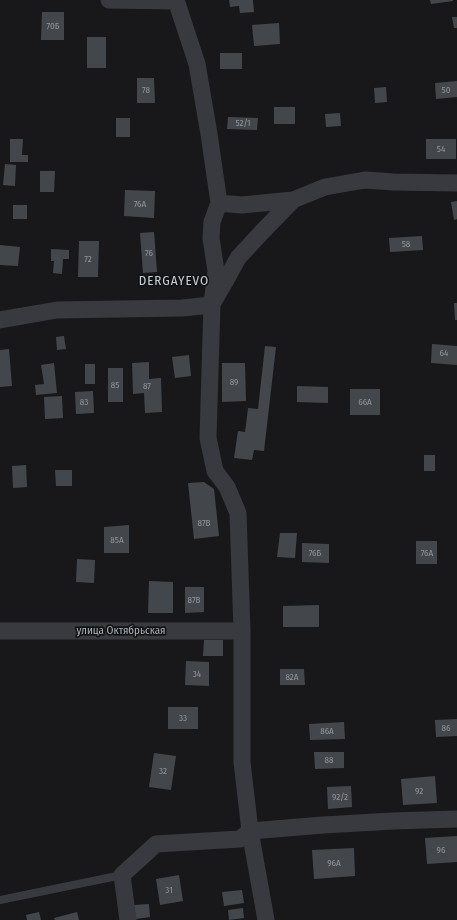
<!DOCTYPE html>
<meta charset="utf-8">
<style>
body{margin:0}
canvas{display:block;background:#18181a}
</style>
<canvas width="457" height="920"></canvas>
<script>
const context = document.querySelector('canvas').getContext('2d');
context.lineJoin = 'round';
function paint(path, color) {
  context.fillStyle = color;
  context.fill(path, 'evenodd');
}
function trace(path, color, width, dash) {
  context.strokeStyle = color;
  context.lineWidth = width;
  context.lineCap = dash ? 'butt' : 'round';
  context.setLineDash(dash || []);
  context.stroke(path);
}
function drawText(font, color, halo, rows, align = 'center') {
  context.font = font + ' "Fira Sans Condensed",sans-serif';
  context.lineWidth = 3.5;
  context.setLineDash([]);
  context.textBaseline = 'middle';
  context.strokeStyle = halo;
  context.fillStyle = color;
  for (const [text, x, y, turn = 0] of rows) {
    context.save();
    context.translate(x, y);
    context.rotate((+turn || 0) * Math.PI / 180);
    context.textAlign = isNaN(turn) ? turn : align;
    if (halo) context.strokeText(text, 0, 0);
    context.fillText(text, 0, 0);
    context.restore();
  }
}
const building = new Path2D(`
 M229 0H253L254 12 240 13 239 6 230 7Z
 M430 0H453V1L431 4Z
 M42 12H64V40H41Z
 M452 17H457V28H454Z
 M279 23 280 44 254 46 252 25Z
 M87 37H106V68H87Z
 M220 53H242V69H220Z
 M137 78H154L155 103H137Z
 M457 81V97L436 99 435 83Z
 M386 87 387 102 375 103 374 88Z
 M274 107H295V124H274Z
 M340 113 341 126 326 127 325 114Z
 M228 117 258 118 257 130 227 129Z
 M116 118H130V137H116Z
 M10 139H23L22 155H28V162H10Z
 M426 139H456V159H426Z
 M5 164 16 165 15 186 3 185Z
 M40 171H55L54 192H40Z
 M125 190 155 191 154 218 124 216Z
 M457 201V219L454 220 451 202Z
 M13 205H27V219H13Z
 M154 232 157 272 143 273 140 233Z
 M422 236 423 250 390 252 389 238Z
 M79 241H99L98 277H78Z
 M0 245 20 247 18 266 0 265Z
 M51 249 69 250V259H63L62 274 53 273 54 261H51Z
 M454 303H457V320H455Z
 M64 336 66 349 57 350 56 337Z
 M432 344 457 346V365L431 363Z
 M265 346 276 347 264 451 254 450 252 460 234 458 238 431 245 432 248 408 258 409Z
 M9 349 12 386 0 387V350Z
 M189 355 191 376 175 378 172 357Z
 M149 362V379L161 378 162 412 145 413 144 393 133 394 132 363Z
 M54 363 57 393 36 395 35 385 44 384 41 365Z
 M222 363H245L246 401 222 402Z
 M85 364H95V384H85Z
 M108 368H123V402H108Z
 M297 386 328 387V403L297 402Z
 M350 389H380V415H350Z
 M93 391 94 413 76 414 75 392Z
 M62 396 63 418 45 419 44 397Z
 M424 455H435V471H424Z
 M26 465 27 487 13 488 12 466Z
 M55 470H72V486H56Z
 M204 482 214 489 219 536 194 539 188 483Z
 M129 525V553H104V527Z
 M280 533H297L295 558 277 557Z
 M416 541H437V564H416Z
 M302 543 329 544V563L302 562Z
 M77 559 95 560 94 583 76 582Z
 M149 581 173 582V613H148Z
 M185 587H204V612L185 613Z
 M319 605V627H283V606Z
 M204 640H223V656H203Z
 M186 661 209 662V686L185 685Z
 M280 669H304L305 685H280Z
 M168 707H198V729H168Z
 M457 719V736L436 737 435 720Z
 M344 722 345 739 310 740 309 724Z
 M314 752H344V768L315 769Z
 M154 753 176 756 171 790 149 787Z
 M435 776 437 803 403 805 401 779Z
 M351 786 352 807 328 809 327 787Z
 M457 836V862L427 864 425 838Z
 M354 848 355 876 314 879 312 850Z
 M179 875 183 901 160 905 156 879Z
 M242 890 244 903 224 906 222 892Z
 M149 904 150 917 136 919 134 905Z
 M243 908 244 918 229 920 228 910Z
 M39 912 41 920H27L26 915Z
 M77 912 79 920H55L54 918Z`);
const lane = new Path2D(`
 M0 900 122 875`);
const street = new Path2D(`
 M109 0 176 1
 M176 0 197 64 209 134 219 203 212 222 211 238 216 271 212 304 208 438 215 471 227 487 238 513 242 631V762L250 831 266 920
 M219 203 242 205 293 200
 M0 320 57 310 182 308 202 306 212 304 226 280 238 258 261 233 293 200 325 187 365 180 394 182 457 183
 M0 631H242
 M128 920 122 875 156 844 240 839 250 831 323 825 393 821 457 819`);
const numberNames = [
 ["70Б",53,26],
 ["78",146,90],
 ["50",446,90],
 ["52/1",243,123],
 ["54",441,149],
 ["76А",140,204],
 ["58",406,244],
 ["76",149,253],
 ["72",88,259],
 ["64",444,353],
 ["89",234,382],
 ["85",115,385],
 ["87",147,386],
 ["83",84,402],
 ["66А",365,402],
 ["87В",204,523],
 ["85А",117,540],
 ["76Б",315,553],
 ["76А",427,553],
 ["87В",194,600],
 ["34",197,674],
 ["82А",292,677],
 ["33",183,718],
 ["86",446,728],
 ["86А",327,731],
 ["88",329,760],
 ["32",163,771],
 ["92",419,791],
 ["92/2",340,797],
 ["96",441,850],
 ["96А",334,863],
 ["31",169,890]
];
const streetNames = [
 ["улица Октябрьская",121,631]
];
const quarterNames = [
 ["DERGAYEVO",174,281]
];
paint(building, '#43464a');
trace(lane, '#383a3f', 8);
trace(street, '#383a3f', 17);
drawText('9px', '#90969e', null, numberNames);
drawText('11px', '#a9b1ba', '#121315', streetNames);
context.letterSpacing = '1px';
drawText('13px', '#cacfd6', '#121315', quarterNames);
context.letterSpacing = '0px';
</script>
